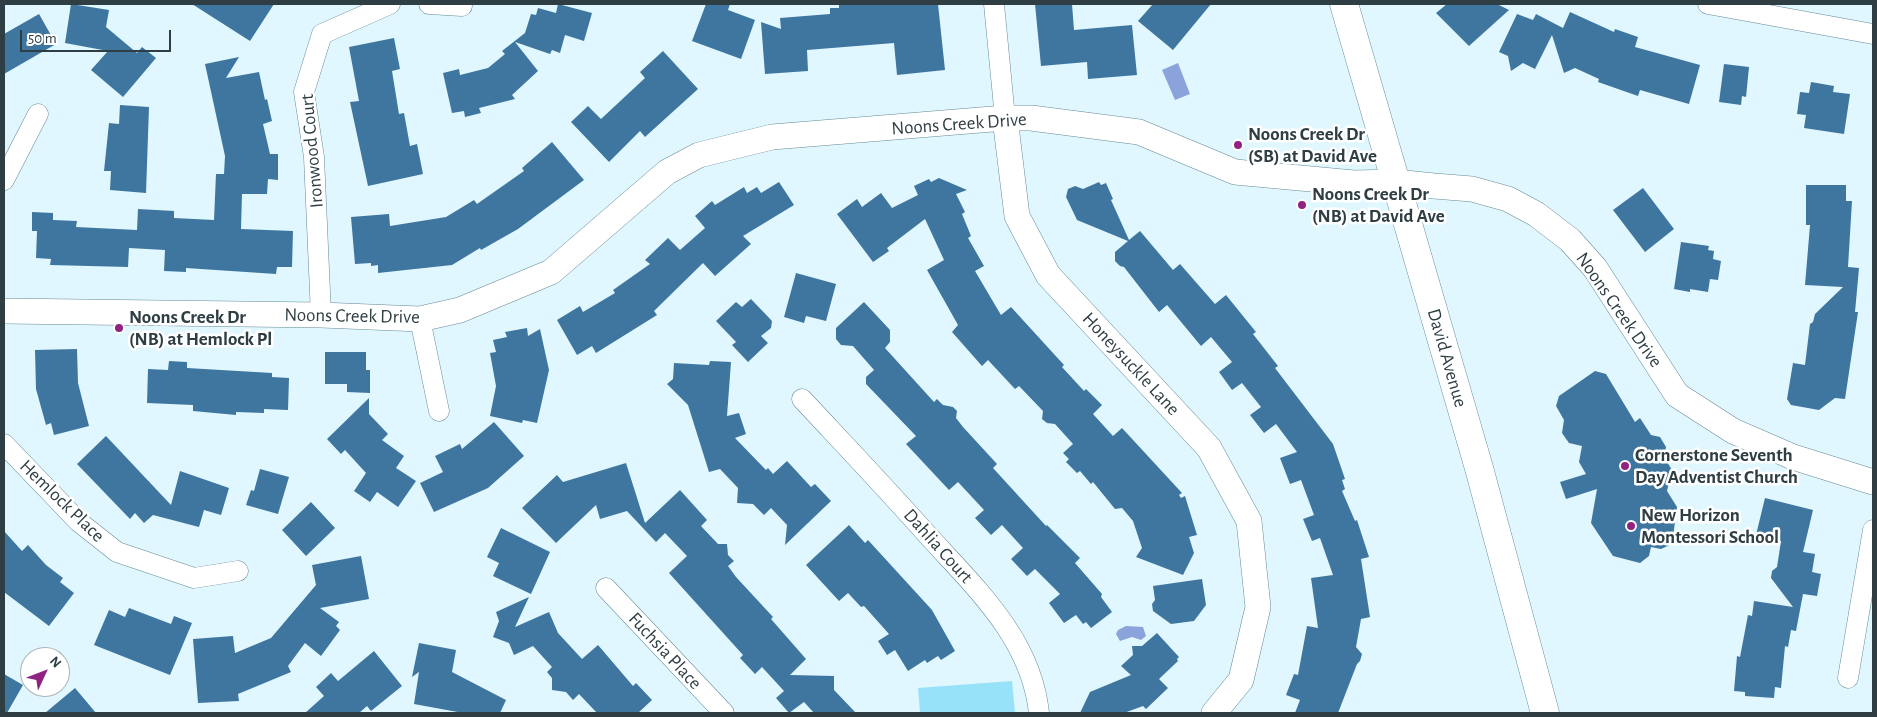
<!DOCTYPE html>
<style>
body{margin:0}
#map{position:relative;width:1877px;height:717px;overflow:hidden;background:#e0f7ff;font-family:"Alegreya Sans",sans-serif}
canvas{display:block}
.frame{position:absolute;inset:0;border:5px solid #2f3e43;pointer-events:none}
.north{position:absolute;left:20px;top:647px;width:50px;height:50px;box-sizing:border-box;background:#fff;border:1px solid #acb2b4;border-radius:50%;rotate:47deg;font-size:14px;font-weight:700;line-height:20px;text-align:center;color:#2f3e43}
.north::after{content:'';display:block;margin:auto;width:18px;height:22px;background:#912282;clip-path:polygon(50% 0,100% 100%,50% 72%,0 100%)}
.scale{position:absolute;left:20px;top:30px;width:151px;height:22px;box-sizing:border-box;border:2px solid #2f3e43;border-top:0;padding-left:6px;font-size:15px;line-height:18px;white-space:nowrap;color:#2f3e43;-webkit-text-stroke:4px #fff;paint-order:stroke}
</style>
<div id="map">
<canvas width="1877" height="717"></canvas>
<div class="frame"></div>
<div class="north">N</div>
<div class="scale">50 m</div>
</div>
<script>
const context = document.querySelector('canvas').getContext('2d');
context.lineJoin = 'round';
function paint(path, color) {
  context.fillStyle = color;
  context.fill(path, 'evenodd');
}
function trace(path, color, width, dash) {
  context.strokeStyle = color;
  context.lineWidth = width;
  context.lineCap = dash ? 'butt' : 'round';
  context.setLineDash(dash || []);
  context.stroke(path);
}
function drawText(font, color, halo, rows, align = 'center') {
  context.font = font + ' "Alegreya Sans",sans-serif';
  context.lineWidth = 5;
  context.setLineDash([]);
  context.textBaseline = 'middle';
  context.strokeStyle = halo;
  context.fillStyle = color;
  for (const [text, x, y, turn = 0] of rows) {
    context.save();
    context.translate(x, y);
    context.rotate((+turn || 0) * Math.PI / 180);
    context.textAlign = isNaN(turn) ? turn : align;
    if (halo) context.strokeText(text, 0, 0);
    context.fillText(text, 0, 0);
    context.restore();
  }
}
const green = new Path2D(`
 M1012 681 1015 713H920L918 688Z`);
const water = new Path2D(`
 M1178 63 1190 94 1175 100 1162 70Z
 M1126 626 1143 627 1146 636 1141 640 1132 637 1120 641 1116 634 1118 630Z`);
const building = new Path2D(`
 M71 4 109 10 106 27 137 53 142 47 156 58 123 97 91 70 108 51 65 43Z
 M192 4H274L250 41Z
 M558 4 592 13 584 41 565 35 560 53 552 50 550 54 515 42 538 71 512 95 515 99 479 108 481 113 465 117 464 111 452 113 443 73 459 69 460 75 488 68 505 54 502 51 525 33 531 14 536 15 538 8 556 13Z
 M706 4H730L728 10 755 20 741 59 692 41Z
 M839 4H938L945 70 897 75 894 43 807 50 808 71 765 74 761 22 781 29 780 18 830 14V8H839Z
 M1035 4H1072L1074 30 1132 25 1137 75 1088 79 1087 62 1041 66Z
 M1153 4H1211L1173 50 1138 21Z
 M1447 4H1497L1509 10 1469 46 1436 13Z
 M1570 12 1614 32 1615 29 1638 37 1635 47 1700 65 1689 104 1640 90 1638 96 1598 82 1599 79 1575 68 1564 73 1552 35 1535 69 1523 63 1511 71 1508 56 1499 52 1517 14 1533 20 1536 14 1563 28Z
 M39 14 56 44 4 74V34Z
 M394 38 400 69 392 71 399 114 404 113 410 146 417 144 423 174 368 186 350 102 359 101 349 47Z
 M663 51 698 89 645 137 640 131 609 162 571 122 588 106 601 119 645 78 640 72Z
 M239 57 226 78 259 72 265 100 267 99 272 121 263 124 270 154H278V180L268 179 267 194H242L241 229 293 231 292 267H277L276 274 186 268V272L164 271 165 250 129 248 128 267 50 265 51 259 36 258 37 231H32V212L53 213V220L77 221 76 227 137 230 138 209 174 211V218L214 220 216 174H224L225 156 205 64Z
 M1724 64 1749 67 1746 97 1742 96 1741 105 1719 102Z
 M1811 82 1834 86 1833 92 1850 94 1844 134 1804 128 1806 115 1797 114 1800 92 1809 93Z
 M120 105 149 107 146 193 110 190 111 171H104L109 123 119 124Z
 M552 142 584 180 518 229 481 250 480 248 452 265 378 273V265L371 266V263L355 264 351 217 389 214 390 226 446 217 474 200 477 204 524 171 522 168Z
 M939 178 967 190 956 194 965 212 962 214 971 236 968 238 984 266 975 271 1001 315 1011 307 1064 365 1062 367 1084 391 1086 389 1102 405 1093 414 1113 436 1122 428 1182 493 1179 495 1181 498 1185 496 1197 535 1189 537 1194 553 1183 575 1136 557 1142 548 1133 521 1122 508 1115 509 1093 482 1091 484 1080 471 1077 473 1066 462 1069 459 1063 453 1073 444 1055 424 1047 423 1042 419 1043 411 1019 386 1015 389 988 360 982 366 952 332 958 325 927 270 944 260 925 219 887 248 889 251 873 262 837 214 857 199 862 207 881 193 892 208 918 195 914 186 929 179 931 182Z
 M779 182 794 205 743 236 751 244 715 276 703 263 654 311 657 315 596 353 592 346 577 355 557 320 580 306 583 312 615 293 613 290 650 264 645 260 668 238 680 250 705 228 695 216 712 201 715 205 744 187 747 193 757 187 761 193Z
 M1099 182 1101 185 1106 183 1113 199 1111 200 1129 240 1140 231 1173 270 1180 264 1215 304 1226 295 1256 332 1253 334 1278 366 1275 368 1333 444 1345 479 1342 480 1345 489 1342 491 1355 521 1357 520 1369 557 1361 559 1370 617 1361 619 1356 647 1362 654 1360 661 1357 664 1338 713H1295L1300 700 1286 695 1294 674 1298 675 1307 626 1318 628 1311 578 1333 575 1320 538 1312 541 1303 519 1314 515 1301 480 1290 484 1280 458 1297 452 1276 424 1264 433 1250 415 1261 407 1242 383 1232 390 1219 372 1232 362 1211 337 1201 346 1167 305 1159 312 1124 267 1120 266 1115 261V252L1128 241 1077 220 1066 197 1068 189 1075 186 1083 189Z
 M1806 185H1846V201H1852L1848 267 1859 268 1855 312H1858L1845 399 1835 398 1819 410 1791 405 1787 399 1793 363 1805 365 1810 324 1813 322 1815 314 1843 287 1805 285 1810 225H1806Z
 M1643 188 1674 229 1645 252 1613 210Z
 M1681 242 1709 246 1708 250 1714 251 1713 259 1721 261 1718 280 1710 279 1708 292 1690 289V292L1674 289Z
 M796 273 836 284 826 321 806 316 804 323 784 317Z
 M751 299 772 321 771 328 761 336 768 343 748 362 732 345 736 342 716 321 736 302 742 307Z
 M864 302 890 330V342L885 348 934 402 937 399 943 405 953 407 957 411 956 418 963 427 997 464 993 468 1046 526 1047 525 1080 558 1075 563 1102 594 1101 597 1112 612 1091 628 1086 622 1083 624 1076 615 1064 623 1049 603 1060 594 1035 569 1027 576 1011 559 1023 548 1002 525 991 535 975 518 984 510 958 482 949 490 906 444 916 436 866 384V377L874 370 853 346 841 345 836 339V328Z
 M527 328 528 336 540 329 549 370 537 423 523 420 522 423 490 416 496 386 490 353 496 352 493 340 507 337 505 332Z
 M77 349 78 383 89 426 54 435 51 423 46 425 36 389 35 350Z
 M325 352H366V370H370V393L347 392V384H325Z
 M169 361 187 362V368L272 373V377L289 378 288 410 264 409V413L236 412V415L193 411V405L147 403 148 369 168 370Z
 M710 361 731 362 727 416 739 413 746 434 735 438 766 470 768 468 773 474 787 461 811 487 815 484 831 501 785 545 787 525 771 508 764 515 753 504 737 503 738 488 720 469 709 472 688 405 667 384 673 379 674 363 709 365Z
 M1595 371 1606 374 1635 422 1640 418 1651 435 1660 437 1666 447 1664 457 1672 470 1667 491 1677 507 1672 544 1661 549 1651 547 1649 556 1640 563 1613 556 1591 523 1597 489 1566 499 1560 482 1586 474 1579 462 1582 446 1569 443 1562 433 1564 420 1556 406 1559 396Z
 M369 398V414L388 434 382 440 404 456 396 468 416 481 398 507 377 492 370 502 354 491 366 473 345 450 341 454 327 439Z
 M494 422 524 456 488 488 434 512 420 483 443 472 435 456 460 444 462 449Z
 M106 436 171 505 180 471 229 488 221 515 204 510 199 527 153 515 144 523 135 513 130 519 77 464Z
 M626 463 645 523 680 490 707 520 701 526 718 544H727L728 555 734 561 728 566 736 577 773 617 771 619 806 659 790 675 834 676V690L856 713H814L804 702 789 713 776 698 784 691 762 667 755 674 740 658 743 655 669 573 687 556 665 533 656 542 627 511 600 519 596 505 556 543 522 508 557 475 563 482Z
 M260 469 289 477 278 514 246 505 251 490 254 491Z
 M1765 498 1813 510 1803 552 1815 554 1812 572 1821 574 1817 596 1803 594 1796 631 1791 630 1788 647 1785 646 1781 688 1775 687 1774 698 1745 696V692L1734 691 1737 656 1740 657 1748 615 1752 616 1754 601 1793 607 1771 578 1772 571 1777 567 1781 541 1756 535Z
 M311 502 335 528 306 556 282 530Z
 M849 525 865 543 868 540 932 610 955 651 941 660 938 656 927 663 925 660 908 671 895 650 887 655 878 641 889 634 864 606 861 607 848 593 839 601 806 565Z
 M501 528 550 552 531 594 493 576 499 563 487 557Z
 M4 531 22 551 28 545 46 565 63 578 60 582 74 593 49 626 4 592Z
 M361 556 369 599 320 608 339 622 336 626 340 630 321 656 305 643 288 666 291 672 238 694 239 701 198 703 193 639 233 636 235 653 271 638 316 585 312 565Z
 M1202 579 1206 605 1194 621 1171 624 1153 611 1152 604 1155 600 1153 586Z
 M529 597 515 627 549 612 558 633 582 659 598 645 633 686 636 683 652 700 638 713H597L579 694 573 700 566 692 552 690V678L547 672 552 667 533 646 514 655 509 643 493 637 499 621 496 612Z
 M129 608 171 624 174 616 192 623 170 675 94 645 109 610 125 617Z
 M1157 633 1179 657 1177 659 1178 661 1159 679 1168 688 1146 709 1143 706 1124 713H1080L1090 692 1131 675 1121 666 1133 655 1132 646H1142Z
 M419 643 456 650 452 672 506 700 500 713H463L414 704 419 672 412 677Z
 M374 651 402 686 371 711 367 706 359 713H305L324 696 316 687 331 673 338 681Z
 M4 674 23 685 7 713H4Z
 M75 688 96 713H45Z`);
const minor = new Path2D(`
 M429 4 462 6
 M994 4 1005 118
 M1708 4 1873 34
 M4 180 38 114
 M321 315 314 157 304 92 322 34 390 4
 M420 319 439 411
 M802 399C843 443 884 486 924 531 972 585 1031 636 1039 713
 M4 444 79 522 117 552 194 578 238 571
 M606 588 724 713
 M1848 678 1873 530`);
const tertiary = new Path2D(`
 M1005 118 1017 216 1048 275 1209 448 1249 521 1258 607 1241 680 1214 713
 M4 311 321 315 420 319 460 310 551 272 667 172 699 155 772 137 1005 118H1031L1139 132 1235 172 1354 183 1395 182 1434 186 1472 189 1508 199 1536 214 1570 240 1595 268 1677 395 1733 431 1793 457 1873 482`);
const secondary = new Path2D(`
 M1344 4 1479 468 1545 713`);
const markers = [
 [1238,145,5,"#912282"],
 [1302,205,5,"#912282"],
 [119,328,5,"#912282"],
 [1625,466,5,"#912282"],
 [1631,526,5,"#912282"]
];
const streetNames = [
 ["Noons Creek Drive",959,124,-4],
 ["Ironwood Court",312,151,-95],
 ["Noons Creek Drive",1619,310,55],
 ["Noons Creek Drive",352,316,1],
 ["David Avenue",1447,358,74],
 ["Honeysuckle Lane",1131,364,47],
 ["Hemlock Place",62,501,44],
 ["Dahlia Court",938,546,48],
 ["Fuchsia Place",665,651,47]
];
const poiNames = [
 ["Noons Creek Dr",1248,134],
 ["(SB) at David Ave",1248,156],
 ["Noons Creek Dr",1312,194],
 ["(NB) at David Ave",1312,216],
 ["Noons Creek Dr",129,317],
 ["(NB) at Hemlock Pl",129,339],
 ["Cornerstone Seventh",1635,455],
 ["Day Adventist Church",1635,477],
 ["New Horizon",1641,515],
 ["Montessori School",1641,537]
];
paint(green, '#97e2f9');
paint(water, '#8aa3db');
paint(building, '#3f769f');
trace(minor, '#658a95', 21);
trace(tertiary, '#658a95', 26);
trace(secondary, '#658a95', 29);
trace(minor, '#fff', 20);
trace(tertiary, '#fff', 25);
trace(secondary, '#fff', 28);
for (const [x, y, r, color] of markers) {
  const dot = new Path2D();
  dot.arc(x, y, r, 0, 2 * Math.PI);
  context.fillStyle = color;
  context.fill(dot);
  trace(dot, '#fff', 2);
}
drawText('19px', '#2f3e43', '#fff', streetNames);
drawText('bold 19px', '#2f3e43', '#fff', poiNames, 'left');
</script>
